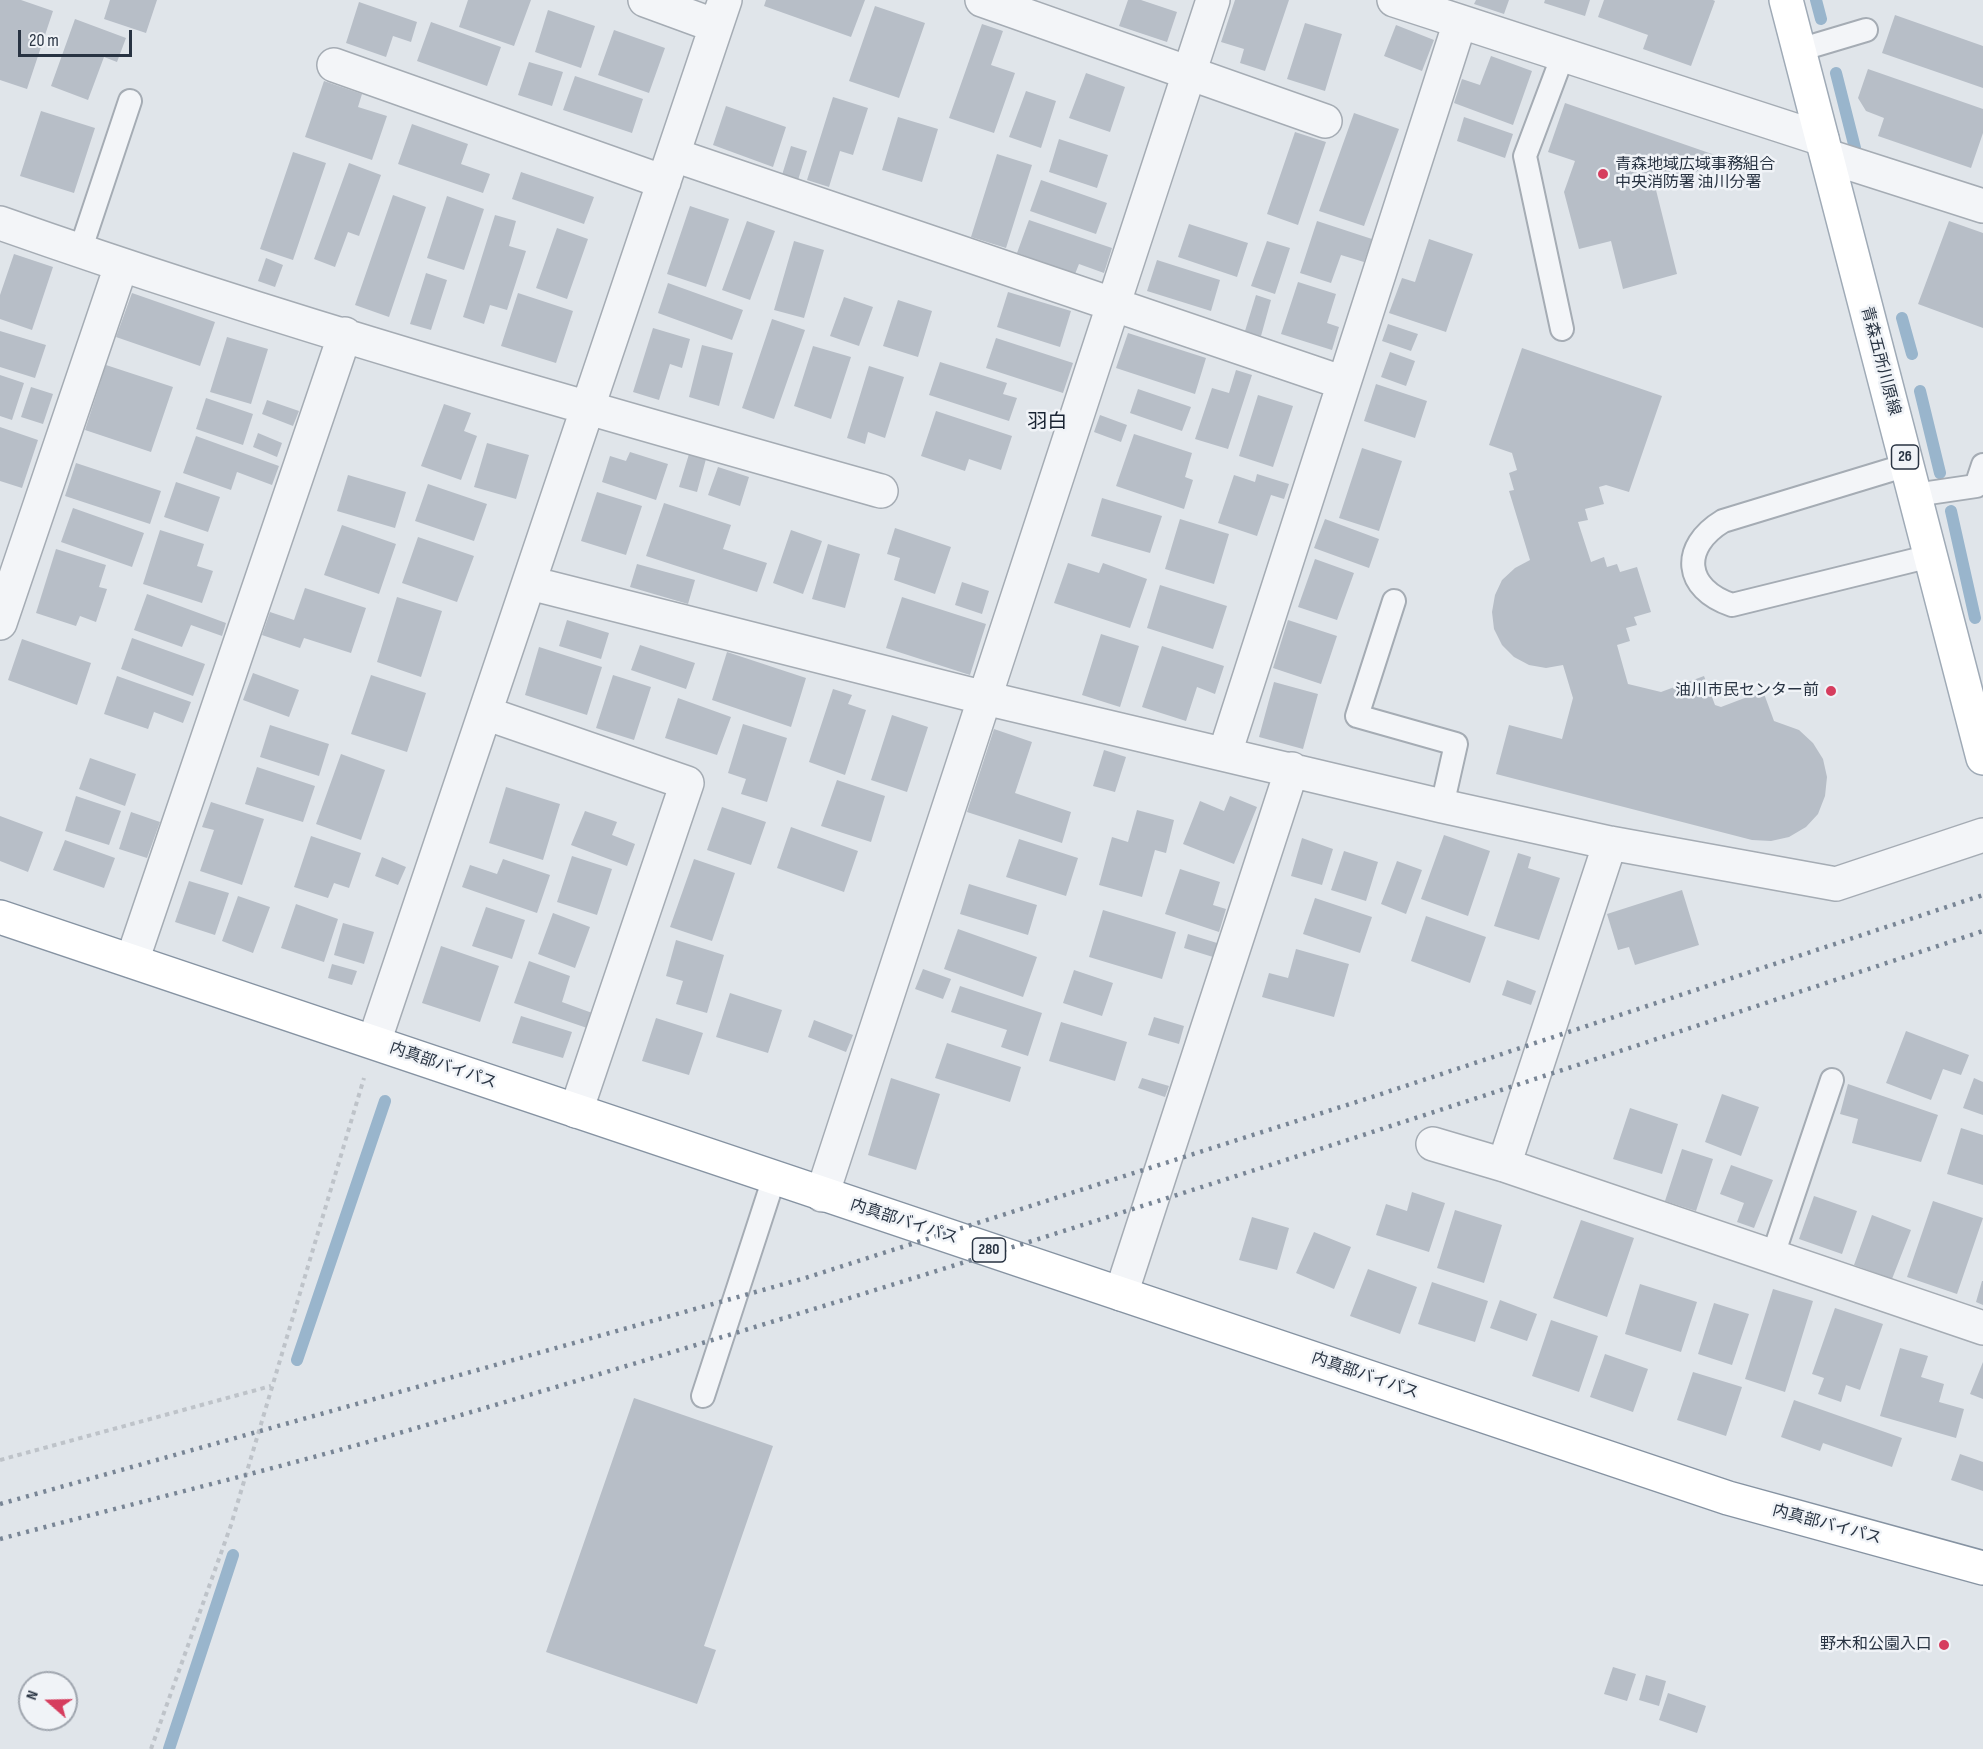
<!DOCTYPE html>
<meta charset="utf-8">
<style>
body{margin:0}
#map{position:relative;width:1983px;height:1749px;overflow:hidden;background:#e0e5ea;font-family:"Sofia Sans Condensed",sans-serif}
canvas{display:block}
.north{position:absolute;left:18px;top:1671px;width:60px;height:60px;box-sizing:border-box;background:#f0f3f7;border:2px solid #a0a6af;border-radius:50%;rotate:290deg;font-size:16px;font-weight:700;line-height:24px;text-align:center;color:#283342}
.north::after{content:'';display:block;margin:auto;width:21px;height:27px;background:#d63d5e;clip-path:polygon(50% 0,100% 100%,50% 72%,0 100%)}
.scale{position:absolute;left:18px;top:30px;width:114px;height:27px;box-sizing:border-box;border:3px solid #283342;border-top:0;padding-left:8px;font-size:18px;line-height:21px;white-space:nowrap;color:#283342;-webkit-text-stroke:4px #f0f3f7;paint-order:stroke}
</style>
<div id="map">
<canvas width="1983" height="1749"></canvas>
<div class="north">N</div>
<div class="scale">20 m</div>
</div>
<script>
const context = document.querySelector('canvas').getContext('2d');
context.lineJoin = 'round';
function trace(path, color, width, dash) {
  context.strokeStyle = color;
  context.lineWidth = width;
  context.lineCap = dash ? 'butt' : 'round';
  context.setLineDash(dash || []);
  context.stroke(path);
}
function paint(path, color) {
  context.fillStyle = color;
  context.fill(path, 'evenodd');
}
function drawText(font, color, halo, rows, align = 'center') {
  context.font = font + ' "Sofia Sans Condensed","Noto Sans JP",sans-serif';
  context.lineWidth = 5;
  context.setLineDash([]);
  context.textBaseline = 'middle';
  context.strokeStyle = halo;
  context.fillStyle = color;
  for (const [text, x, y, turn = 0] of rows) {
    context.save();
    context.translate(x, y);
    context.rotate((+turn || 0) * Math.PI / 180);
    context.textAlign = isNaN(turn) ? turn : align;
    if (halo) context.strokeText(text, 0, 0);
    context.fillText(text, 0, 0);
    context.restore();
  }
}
const stream = new Path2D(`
 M1816 0 1821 19
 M1836 73 1856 152
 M1902 318 1912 354
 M1920 391 1940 473
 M1951 511 1975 618
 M297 1360 385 1101
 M169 1749 233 1555`);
const building = new Path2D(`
 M0 0H21L53 11 27 89 0 80Z
 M110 0H157L146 33 104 19Z
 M468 0H531L514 46 459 27Z
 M766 0H865L851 37 764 6Z
 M1128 0H1141L1177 12 1167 42 1119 26Z
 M1235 0H1289L1265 71 1240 63 1244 49 1221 42Z
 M1476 0H1509L1504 14 1474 4Z
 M1545 0H1590L1585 16 1544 3Z
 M1604 0H1713L1715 1 1691 66 1643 49 1648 35 1598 17Z
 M359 2 417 22 411 42 393 36 386 57 346 43Z
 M875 6 925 23 899 98 849 81Z
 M548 10 595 26 581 68 535 52Z
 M1895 15 1983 46V88L1882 53Z
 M75 19 126 38 117 62 104 57 88 100 51 86Z
 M431 22 501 47 487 86 417 61Z
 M1305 23 1342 34 1325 91 1287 79Z
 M982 24 1003 31 991 65 1015 73 994 133 949 118Z
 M1396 25 1434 40 1422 71 1384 56Z
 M614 30 665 48 649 93 598 75Z
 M1491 56 1532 71 1513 125 1454 103 1462 79 1480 85Z
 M529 62 563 72 552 106 518 95Z
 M1868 69 1983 109V133L1971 168 1878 136 1884 118 1866 111 1858 98Z
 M1086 73 1125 87 1110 132 1069 118Z
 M575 76 643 99 632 133 563 110Z
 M324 81 362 94 358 107 387 116 372 160 305 137Z
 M1026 91 1056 101 1041 148 1009 137Z
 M833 97 868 108 853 155 840 151 829 187 807 180Z
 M1565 103 1715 155 1711 165 1656 190 1677 274 1623 289 1611 241 1579 249 1564 192 1575 161 1548 152Z
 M726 106 786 127 773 167 713 145Z
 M41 111 95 128 74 193 20 176Z
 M1354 113 1399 129 1364 226 1319 211Z
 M898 117 938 129 922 182 882 170Z
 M1464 117 1513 134 1505 158 1457 141Z
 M412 124 468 144 461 164 490 174 483 193 398 164Z
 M1295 132 1326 142 1298 225 1267 214Z
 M1059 139 1108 155 1097 188 1049 172Z
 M791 146 807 151 798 180 782 175Z
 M293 152 326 163 293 260 260 249Z
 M997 154 1032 165 1006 248 971 237Z
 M349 163 381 175 359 236 348 232 335 267 314 259Z
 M521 172 594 197 584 224 512 199Z
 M1041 180 1107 203 1096 234 1030 211Z
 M393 195 426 207 389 317 355 305Z
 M447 196 484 209 464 270 427 258Z
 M690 206 729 219 706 287 667 274Z
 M495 215 516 221 509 246 526 251 507 310 490 305 484 324 463 317Z
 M1029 220 1112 248 1104 273 1079 264 1075 274 1017 253Z
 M747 221 775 231 750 300 722 290Z
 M1317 221 1372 239 1364 262 1341 255 1331 283 1300 273Z
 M1949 221 1983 233V328L1918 304Z
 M1189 224 1248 243 1237 277 1178 257Z
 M557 228 588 239 567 299 536 288Z
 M1429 239 1473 254 1446 332 1389 313 1402 278 1415 282Z
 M794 241 824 250 804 318 774 310Z
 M1267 241 1290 248 1275 294 1251 286Z
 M14 254 53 267 32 330 0 319V295Z
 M266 258 283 265 275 287 258 281Z
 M1157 260 1220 280 1211 311 1147 291Z
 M426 273 447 280 431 330 410 324Z
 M1298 282 1336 294 1327 323 1339 327 1332 350 1281 334Z
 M668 283 743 310 732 340 658 313Z
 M1008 292 1071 311 1060 347 997 327Z
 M132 293 215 322 200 366 116 337Z
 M518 293 573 311 556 363 501 346Z
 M1256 295 1271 300 1261 336 1245 331Z
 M844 297 873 307 859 346 830 336Z
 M898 300 932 311 918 357 883 346Z
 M772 319 805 330 774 419 742 408Z
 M1388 324 1418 334 1411 351 1382 341Z
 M653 328 690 339 682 368 670 364 659 400 633 392Z
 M0 331 46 345 35 378 0 367Z
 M1128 333 1206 358 1195 394 1116 368Z
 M227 337 268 349 251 404 210 392Z
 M996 338 1073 363 1063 393 986 368Z
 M702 345 733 353 719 406 689 397Z
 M813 346 851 357 831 419 794 406Z
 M1522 348 1662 396 1629 492 1606 485 1599 487 1604 504 1585 509 1588 520 1578 522 1591 562 1604 557 1607 567 1617 564 1620 572 1637 567 1651 612 1634 617 1637 625 1626 628 1630 641 1617 645 1628 684 1661 692 1704 676 1715 705 1721 707 1763 691 1774 721 1799 730 1813 743 1823 759 1827 777 1825 796 1818 814 1806 827 1789 837 1771 841 1752 840 1496 774 1509 725 1562 739 1573 698 1563 665 1546 668 1529 665 1514 657 1502 645 1494 629 1492 612 1495 595 1502 580 1515 568 1530 560 1509 491 1514 490 1509 473 1517 470 1512 453 1489 445Z
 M1390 352 1415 361 1406 386 1381 377Z
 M940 362 1007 383 1003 394 1017 398 1009 421 929 395Z
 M106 365 173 387 151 452 85 430Z
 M869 366 904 377 885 438 868 432 865 444 847 438Z
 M1236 370 1252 375 1228 449 1195 439 1212 388 1229 393Z
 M0 375 24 383 12 420 0 416Z
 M1376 384 1427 401 1415 438 1364 421Z
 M31 387 53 394 43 424 21 417Z
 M1138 389 1191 407 1182 431 1130 413Z
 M1258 395 1293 406 1273 467 1239 456Z
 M206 398 253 414 243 445 196 429Z
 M267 400 299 411 293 426 262 414Z
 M444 404 471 413 464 431 477 436 461 480 421 466Z
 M936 411 1012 436 1001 470 969 459 965 471 921 456Z
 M1100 415 1127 425 1121 442 1094 432Z
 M0 427 38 440 22 488 0 481Z
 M258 433 282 443 277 457 253 447Z
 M1134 434 1192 453 1185 477 1193 480 1184 509 1116 486Z
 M196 436 279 466 272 485 237 472 231 490 183 473Z
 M487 443 529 455 516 499 474 487Z
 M1362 448 1402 461 1379 531 1339 518Z
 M630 452 668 464 656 500 602 482 610 456 626 461Z
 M689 454 706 459 697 492 679 487Z
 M76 463 161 491 150 524 65 496Z
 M718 467 749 477 740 506 708 495Z
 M1257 474 1289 484 1284 499 1271 495 1257 536 1218 523 1234 475 1255 482Z
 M348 475 406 492 395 528 337 511Z
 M176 482 220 497 208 532 164 517Z
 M428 484 487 504 474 541 415 521Z
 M597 492 642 506 626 555 581 541Z
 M1102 498 1162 516 1150 553 1091 536Z
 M664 503 731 525 723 549 767 563 757 592 646 556Z
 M73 508 144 533 132 567 61 542Z
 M1180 519 1229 534 1214 584 1165 569Z
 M1325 519 1379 539 1369 568 1314 548Z
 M342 525 396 544 379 594 324 575Z
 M895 528 951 547 935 594 894 580 900 558 887 554Z
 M160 530 204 544 197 566 213 571 202 603 143 584Z
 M791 530 822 541 803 594 773 583Z
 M418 537 474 556 457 602 402 583Z
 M828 544 860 554 845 608 812 599Z
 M56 549 106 565 99 587 107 589 96 622 80 616 76 626 36 613Z
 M1315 559 1354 573 1337 620 1298 607Z
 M1068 563 1099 573 1103 563 1147 579 1130 628 1054 603Z
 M637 564 695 580 688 604 630 587Z
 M962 582 989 591 982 614 955 605Z
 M1160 585 1227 606 1213 649 1147 628Z
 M305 588 366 608 351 653 304 638 300 648 262 635 270 612 294 620Z
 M147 594 226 623 222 636 191 625 182 647 134 630Z
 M397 597 442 611 421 677 377 662Z
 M902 597 986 624 970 675 886 648Z
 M567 620 609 633 601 659 559 646Z
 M1288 620 1337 636 1321 684 1273 668Z
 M1101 634 1139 646 1120 707 1082 695Z
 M132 638 205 664 193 696 121 669Z
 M22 639 91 663 77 705 8 680Z
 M640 645 695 663 686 689 631 670Z
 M1162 646 1224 666 1215 694 1197 687 1186 721 1142 707Z
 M539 647 602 667 587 715 525 695Z
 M727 652 806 678 791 727 712 700Z
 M253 673 299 690 289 717 243 700Z
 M371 675 426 693 407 752 351 734Z
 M613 675 651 687 634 740 596 728Z
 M117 676 191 702 183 723 154 712 148 729 104 714Z
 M1274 682 1318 694 1303 749 1259 737Z
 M833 689 852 695 848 704 866 710 845 775 809 762Z
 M678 698 731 717 717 755 665 738Z
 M892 715 928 727 907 792 871 780Z
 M743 724 787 738 767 802 741 794 746 779 728 773Z
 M270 725 329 744 319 776 260 757Z
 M994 729 1032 742 1015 793 1071 812 1062 843 967 812Z
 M1104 750 1126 757 1115 792 1093 786Z
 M341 754 385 770 361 840 316 824Z
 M90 758 136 774 125 806 79 789Z
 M257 767 315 786 303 822 245 804Z
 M837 780 885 796 871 842 821 826Z
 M506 787 560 804 543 860 489 843Z
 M76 796 121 811 109 845 65 831Z
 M1230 796 1257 807 1234 864 1183 844 1200 801 1224 811Z
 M211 802 264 819 242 885 200 871 214 830 202 827Z
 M722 807 766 822 751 865 707 850Z
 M1137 810 1174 820 1166 853 1155 850 1142 897 1099 885 1112 837 1128 842Z
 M585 811 617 822 612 835 635 844 627 866 571 845Z
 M131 812 160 822 147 858 119 849Z
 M0 816 43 832 28 872 0 861Z
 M791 827 858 851 844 892 777 868Z
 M1444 835 1490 851 1468 916 1421 899Z
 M311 836 361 853 349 888 334 883 328 898 294 887Z
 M1302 838 1333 849 1322 885 1291 876Z
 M1019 839 1078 858 1066 896 1006 877Z
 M65 840 115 858 104 888 53 870Z
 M1344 851 1378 862 1366 901 1331 890Z
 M1518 853 1531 857 1528 868 1560 878 1539 940 1494 926Z
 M572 856 612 869 597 915 557 902Z
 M382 857 406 867 398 885 375 876Z
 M503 859 550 875 537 913 462 887 470 865 497 874Z
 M694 859 735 873 712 941 670 927Z
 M1397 861 1422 870 1406 914 1381 904Z
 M1180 869 1220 882 1213 905 1226 909 1219 932 1165 914Z
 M189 881 229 893 215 935 175 922Z
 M969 884 1037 905 1028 935 960 914Z
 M1682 890 1699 945 1635 965 1629 947 1618 950 1607 914Z
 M238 896 270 907 253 953 222 941Z
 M1315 898 1372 917 1360 953 1303 934Z
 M296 904 338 919 324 962 281 948Z
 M486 907 525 920 512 959 472 946Z
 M1103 910 1176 932 1162 979 1089 957Z
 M553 913 590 927 575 968 538 954Z
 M1426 916 1486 937 1470 983 1411 961Z
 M343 923 374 932 364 964 334 955Z
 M958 929 1037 957 1023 997 944 969Z
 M1188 934 1217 943 1213 957 1184 948Z
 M676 940 724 955 707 1013 676 1004 683 981 666 976Z
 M441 946 499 966 480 1022 422 1003Z
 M1296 949 1349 964 1334 1017 1262 997 1269 973 1288 978Z
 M529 961 570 976 562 1002 595 1014 590 1029 514 1003Z
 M332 964 357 971 352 985 328 978Z
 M923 969 951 979 943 999 915 989Z
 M1074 970 1113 983 1102 1016 1063 1003Z
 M1507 980 1536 991 1531 1005 1502 995Z
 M960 986 1042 1013 1028 1056 1001 1047 1007 1030 951 1012Z
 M730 993 782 1010 768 1053 716 1037Z
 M521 1016 572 1032 563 1058 512 1043Z
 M1154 1017 1184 1026 1179 1044 1148 1035Z
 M656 1018 703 1033 689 1075 642 1061Z
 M814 1020 853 1035 846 1052 808 1037Z
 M1061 1022 1127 1042 1115 1081 1049 1061Z
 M1906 1031 1969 1055 1961 1075 1943 1069 1931 1100 1886 1083Z
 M947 1043 1021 1067 1010 1102 935 1078Z
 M891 1078 940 1094 916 1170 868 1155Z
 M1142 1078 1169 1086 1165 1097 1138 1088Z
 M1974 1078 1983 1082V1115L1963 1108Z
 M1848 1084 1938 1115 1921 1162 1852 1143 1858 1119 1840 1114Z
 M1722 1094 1759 1107 1741 1156 1705 1142Z
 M1630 1108 1678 1124 1662 1174 1613 1159Z
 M1961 1128 1983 1135V1185L1947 1174Z
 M1682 1149 1713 1159 1696 1211 1665 1201Z
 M1731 1165 1773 1180 1754 1228 1737 1222 1744 1203 1720 1194Z
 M1412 1192 1445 1203 1429 1252 1376 1235 1386 1204 1407 1211Z
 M1814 1196 1857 1211 1842 1254 1799 1239Z
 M1933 1201 1983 1218 1957 1294 1907 1277Z
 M1455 1210 1502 1225 1484 1283 1437 1268Z
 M1872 1215 1911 1230 1892 1279 1854 1265Z
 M1252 1217 1289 1228 1277 1270 1239 1260Z
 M1581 1220 1634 1238 1607 1317 1553 1298Z
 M1314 1232 1351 1247 1334 1289 1296 1273Z
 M1368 1269 1417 1287 1400 1334 1350 1316Z
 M1982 1281H1983V1305L1976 1302Z
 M1432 1282 1488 1301 1475 1342 1418 1324Z
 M1640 1284 1697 1302 1681 1352 1625 1334Z
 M1773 1289 1813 1301 1785 1392 1745 1379Z
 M1500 1300 1537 1314 1527 1341 1490 1328Z
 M1714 1303 1749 1314 1732 1365 1698 1354Z
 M1835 1308 1883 1324 1860 1390 1846 1385 1841 1402 1818 1394 1824 1378 1812 1374Z
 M1551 1320 1598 1336 1579 1392 1532 1376Z
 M1900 1348 1928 1356 1921 1377 1944 1384 1939 1402 1964 1409 1956 1438 1880 1416Z
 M1605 1354 1648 1369 1633 1412 1590 1397Z
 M1983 1362V1399L1970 1394Z
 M1693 1372 1742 1387 1726 1436 1677 1420Z
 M634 1398 773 1446 704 1646 716 1650 697 1704 546 1652Z
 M1794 1400 1902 1438 1892 1467 1823 1443 1820 1451 1781 1437Z
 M1960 1454 1983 1462V1491L1951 1480Z
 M1613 1667 1636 1674 1627 1701 1604 1694Z
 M1646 1675 1666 1681 1659 1706 1639 1700Z
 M1668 1693 1706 1706 1697 1733 1659 1720Z`);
const path = new Path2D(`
 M0 1460 271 1386
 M151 1749 231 1525 364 1078`);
const service = new Path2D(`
 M1799 50 1866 30
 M80 251 130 101
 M1562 329 1525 156 1563 55
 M1907 465 1723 521C1680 547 1684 589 1732 605L1931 556
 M1915 495 1976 486 1983 465
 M1394 601 1357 716 1456 744 1442 806
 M1772 1258 1832 1080
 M703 1396 774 1178`);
const minor = new Path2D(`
 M645 0 716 26
 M982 0 1325 121
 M1394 0 1822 139
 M334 65 664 182
 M674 155 1344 383
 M1827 156 1983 206
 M0 223C289 325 586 408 881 491
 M530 583 985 698 1442 806 1610 843 1836 884 1983 835
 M0 623 121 266
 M485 713 687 783 576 1111
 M1225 753 1460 22
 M132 961 345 334
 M374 1042 725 0
 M1433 1144 1504 1165 1983 1328
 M1504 1165 1610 843
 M822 1195 1213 0
 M1121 1294 1292 769`);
const primary = new Path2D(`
 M1786 0 1983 758`);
const trunk = new Path2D(`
 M0 917 1728 1498 1983 1568`);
const rail = new Path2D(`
 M0 1504 802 1279 1375 1096 1983 895
 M0 1539C138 1502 277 1469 413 1429 940 1276 1462 1104 1983 931`);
const markers = [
 [1603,174,6,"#d63d5e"],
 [1831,691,6,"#d63d5e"],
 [1944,1645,6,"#d63d5e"]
];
const shields = [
 [1905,457,27],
 [989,1250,33]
];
const shieldNames = [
 ["26",1905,457],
 ["280",989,1250]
];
const poiNames = [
 ["青森地域広域事務組合",1615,165,"left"],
 ["中央消防署 油川分署",1615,183,"left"],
 ["油川市民センター前",1819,691],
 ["野木和公園入口",1932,1645]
];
const streetNames = [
 ["青森五所川原線",1880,361,75],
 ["内真部バイパス",443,1066,19],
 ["内真部バイパス",904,1222,18],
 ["内真部バイパス",1365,1376,19],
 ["内真部バイパス",1827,1525,15]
];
const quarterNames = [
 ["羽白",1047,423]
];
trace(stream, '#99b5cc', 12);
paint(building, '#b7bec7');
trace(service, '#a5acb4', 26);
trace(minor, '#a5acb4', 36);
trace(primary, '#9faab6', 36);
trace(trunk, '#8693a2', 36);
trace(path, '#bec3c9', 4, [4.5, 4.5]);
trace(service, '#f3f5f8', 22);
trace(minor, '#f3f5f8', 33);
trace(primary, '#fff', 33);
trace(trunk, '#fff', 33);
trace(rail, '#788595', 4.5, [3, 6]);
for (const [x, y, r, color] of markers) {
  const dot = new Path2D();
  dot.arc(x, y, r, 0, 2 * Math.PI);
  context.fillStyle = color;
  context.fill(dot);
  trace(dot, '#f0f3f7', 2);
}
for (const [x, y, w] of shields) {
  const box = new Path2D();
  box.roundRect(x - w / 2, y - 12, w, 24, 4.5);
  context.fillStyle = '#f0f3f7';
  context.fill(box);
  trace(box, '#283342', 1.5);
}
drawText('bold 15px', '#283342', null, shieldNames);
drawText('16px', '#283342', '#f0f3f7', poiNames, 'right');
drawText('16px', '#283342', '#f0f3f7', streetNames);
drawText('20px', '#1a2433', '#f0f3f7', quarterNames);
</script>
